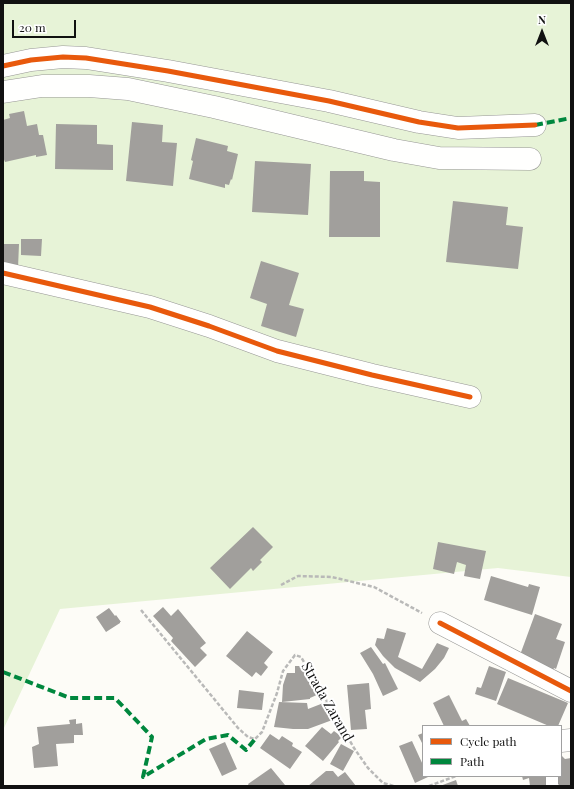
<!DOCTYPE html>
<style>
body{margin:0}
#map{position:relative;width:574px;height:789px;overflow:hidden;background:#fdfcf7;font-family:"Playfair Display",serif}
canvas{display:block}
.frame{position:absolute;inset:0;border:4px solid #111;pointer-events:none}
.legend{position:absolute;left:422px;top:725px;width:140px;height:52px;box-sizing:border-box;background:#fff;border:1px solid #a0a0a0;margin:0;padding:5px 7px;list-style:none;font-size:12px;color:#111}
.legend li{display:flex;align-items:center;gap:8px;height:20px}
.legend b{width:20px;border:1px solid #a0a0a0}
.north{position:absolute;left:522px;top:12px;width:40px;height:40px;-webkit-text-stroke:3px #fff;paint-order:stroke;rotate:0deg;font-size:11px;font-weight:700;line-height:16px;text-align:center;color:#111}
.north::after{content:'';display:block;margin:auto;width:14px;height:18px;background:#111;clip-path:polygon(50% 0,100% 100%,50% 72%,0 100%)}
.scale{position:absolute;left:12px;top:20px;width:64px;height:18px;box-sizing:border-box;border:2px solid #111;border-top:0;padding-left:5px;font-size:12px;line-height:14px;white-space:nowrap;color:#111;-webkit-text-stroke:3px #fff;paint-order:stroke}
</style>
<div id="map">
<canvas width="574" height="789"></canvas>
<div class="frame"></div>
<ul class="legend">
<li><b style="height:5px;background:#e8590c"></b>Cycle path</li>
<li><b style="height:5px;background:#00873e"></b>Path</li>
</ul>
<div class="north">N</div>
<div class="scale">20 m</div>
</div>
<script>
const context = document.querySelector('canvas').getContext('2d');
context.lineJoin = 'round';
function paint(path, color) {
  context.fillStyle = color;
  context.fill(path, 'evenodd');
}
function trace(path, color, width, dash) {
  context.strokeStyle = color;
  context.lineWidth = width;
  context.lineCap = dash ? 'butt' : 'round';
  context.setLineDash(dash || []);
  context.stroke(path);
}
function drawText(font, color, halo, rows, align = 'center') {
  context.font = font + ' "Playfair Display",serif';
  context.lineWidth = 4;
  context.setLineDash([]);
  context.textBaseline = 'middle';
  context.strokeStyle = halo;
  context.fillStyle = color;
  for (const [text, x, y, turn = 0] of rows) {
    context.save();
    context.translate(x, y);
    context.rotate((+turn || 0) * Math.PI / 180);
    context.textAlign = isNaN(turn) ? turn : align;
    if (halo) context.strokeText(text, 0, 0);
    context.fillText(text, 0, 0);
    context.restore();
  }
}
const green = new Path2D(`
 M3 3H571V577L498 568 60 609 3 730Z`);
const building = new Path2D(`
 M24 111 27 126 37 124 39 135H43L47 155 36 157V155L5 162 3 157V120L10 118 9 114Z
 M132 122 163 125 162 142 177 143 173 186 126 181Z
 M56 124 97 125V144L113 145V170L55 169Z
 M196 138 228 146 227 151 238 154 232 180 231 179 229 185 225 184V188L189 179 193 161 191 160Z
 M255 161 311 164 308 215 252 212Z
 M330 171H364V181L380 182V237H329Z
 M453 201 508 207 506 225 523 227 518 269 446 262Z
 M21 239H42L41 256 21 255Z
 M3 244H19L18 268 3 266Z
 M261 261 299 273 289 305 304 309 296 337 261 326 267 304 250 298Z
 M253 527 273 547 260 560 262 562 253 571 251 568 230 589 210 568Z
 M438 542 486 551 480 579 464 576 466 565 457 562 454 574 433 569Z
 M491 576 528 587 529 584 540 587 532 615 484 600Z
 M163 607 171 616 178 609 206 643 200 648 207 655 195 667 171 641 173 638 153 616Z
 M109 608 115 616 116 615 121 622H120V623L106 632 96 617Z
 M535 614 562 624 556 639 565 642 556 669 554 668 551 675 520 655Z
 M387 628 406 633 398 657 422 669 437 643 449 648 444 658 435 669 420 682 395 668 383 656 375 645 377 638 384 639Z
 M247 631 273 652 264 663 268 667 261 676 256 672 252 677 226 656Z
 M371 647 383 664 385 663 398 689 383 696 373 674 360 653Z
 M295 666H302L319 694 310 698V699L282 702 283 685 287 673H295Z
 M489 666 506 672 496 701 475 694 477 687 481 688Z
 M508 678 568 703 558 726H549L497 704Z
 M369 683 371 709 365 710 367 729 351 730 347 685Z
 M239 690 264 693 262 710 237 708Z
 M449 695 462 721 466 719 470 726H444L433 703Z
 M279 702 307 703 308 709 326 702 335 719 308 729H293L274 727Z
 M76 719V724L82 723 83 735H74V743L56 744 58 766 34 768 32 747 39 744 37 727 70 724 69 720Z
 M322 727 331 734 334 731 342 737 338 741 339 742 323 761 305 746Z
 M423 733V745L418 735Z
 M270 734 279 740 282 736 293 743 292 746 302 752 290 769 260 748Z
 M412 741 423 765V776H428V777L415 783 399 746Z
 M225 742 237 769 222 776 209 749Z
 M341 744 354 751 343 771 330 764Z
 M562 756 565 759 571 758V786H559V784H556V776H561V757Z
 M271 768 285 785 284 786H249L248 784Z
 M326 771H333L338 777 345 772 356 786H308Z
 M522 776H546L547 786H530L529 778 523 780Z
 M456 780 458 786H440Z`);
const path = new Path2D(`
 M281 585 298 576 332 577 374 587 422 613
 M141 610 238 728 248 737 255 739 262 732 277 693 283 671 295 655 301 657 354 748 368 768 383 783 394 786
 M429 786 456 776`);
const service = new Path2D(`
 M552 786V776`);
const minor = new Path2D(`
 M3 66 31 60 63 57 86 58 168 71 329 101 419 122 458 128 535 125
 M3 92 42 86H89L128 89 214 107 394 150 439 158 530 159
 M3 273 150 307 209 326 277 351 372 375 470 397
 M440 623 571 691
 M561 741 571 740`);
const quiet = new Path2D(`
 M535 125 571 118
 M3 672 70 698H115L152 737 143 777 206 739 228 735 246 750 255 739`);
const cycleway = new Path2D(`
 M3 66 31 60 63 57 86 58 168 71 329 101 419 122 458 128 535 125
 M3 273 150 307 209 326 277 351 372 375 470 397
 M440 623 571 691`);
const streetNames = [
 ["Strada Zarand",327,702,60]
];
paint(green, '#e7f3d7');
paint(building, '#a19f9c');
trace(service, '#979795', 13);
trace(minor, '#979795', 23);
trace(path, '#b9b9b8', 2.5, [4, 2]);
trace(service, '#fffffe', 12);
trace(minor, '#fffffe', 22);
trace(quiet, '#00873e', 4, [8, 4]);
trace(cycleway, '#e8590c', 5);
drawText('14px', '#111', '#fff', streetNames);
</script>
